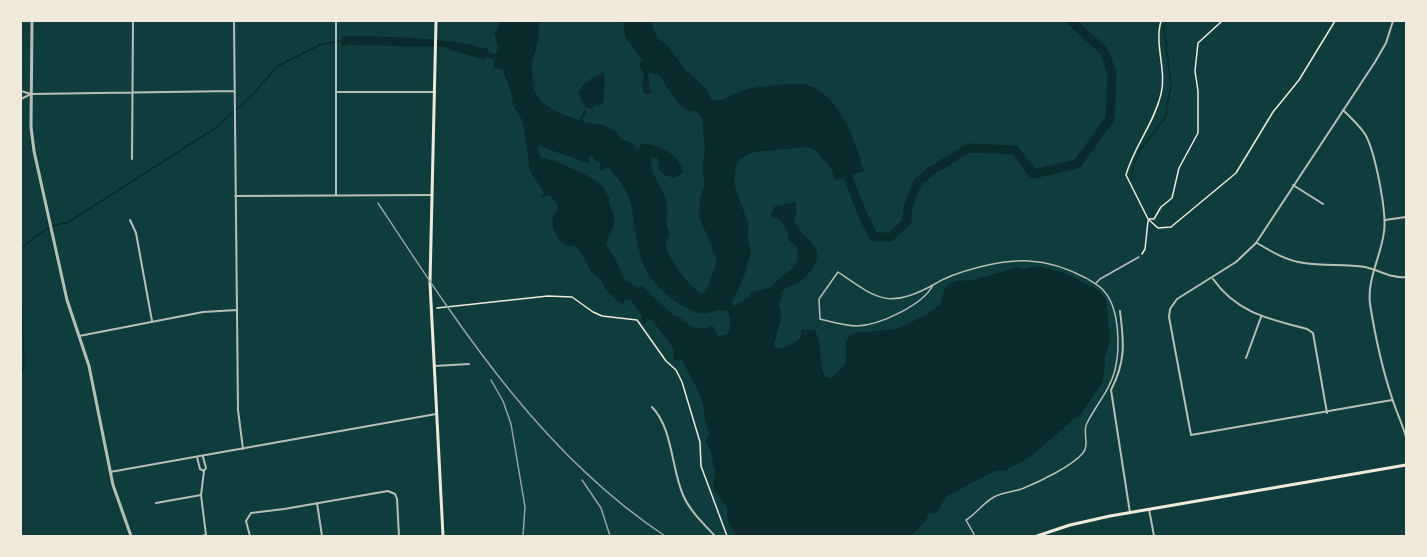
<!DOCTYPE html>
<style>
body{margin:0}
#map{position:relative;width:1427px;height:557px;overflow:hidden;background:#0f3d3e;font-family:Rubik,sans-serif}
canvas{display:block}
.frame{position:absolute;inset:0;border:22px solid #f1e9da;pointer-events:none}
</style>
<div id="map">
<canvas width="1427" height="557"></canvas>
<div class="frame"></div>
</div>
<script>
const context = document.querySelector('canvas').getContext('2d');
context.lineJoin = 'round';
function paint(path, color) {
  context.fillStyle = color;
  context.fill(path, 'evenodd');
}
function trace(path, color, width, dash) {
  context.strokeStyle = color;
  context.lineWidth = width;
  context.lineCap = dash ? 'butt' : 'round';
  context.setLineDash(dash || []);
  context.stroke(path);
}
const water = new Path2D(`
 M499 21H540C538 28 539 34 538 40 534 59 529 63 534 83L532 85C538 107 560 113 579 120L586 108 581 98 577 93C583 84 593 76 604 72 606 82 603 91 604 101L599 106 595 105 593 108H587L583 120 585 122 604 125 617 133 621 139 632 143 638 149 642 144C659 143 681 156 683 173L675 178 664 175 658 168 659 161 656 157H651C649 177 666 188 667 207 668 219 664 224 670 235L665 244C669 259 688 287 702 293L707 290 717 260 699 216 700 199 705 183 702 170 705 149 702 119 696 111C679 115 668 86 659 75L648 73 651 94 644 93 642 85 644 75 640 68V63L643 61 626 38 623 21H651L657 38C671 45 676 60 687 71 697 80 707 87 712 101 724 101 735 92 747 89 758 87 798 82 807 85 840 94 856 143 864 171L835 181 831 168 816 151 808 147 752 152 739 160 735 170V187L749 226 747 234 751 250 746 271 732 304 735 306 750 296 751 292C756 290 759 290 765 289 773 287 775 282 780 278 792 268 801 266 797 247L788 239 787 229 778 218H773L771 215 775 206 795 202 797 212 794 220C798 231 805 235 812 243 824 256 813 271 802 280 795 285 788 285 781 292L782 298 779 304 781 310V318L774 344 775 347C785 351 794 343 801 337V330H815C823 348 818 361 825 377L832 378 846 363V340L853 333 896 329 924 316 940 305 945 288 949 284 960 280 969 281 1018 267 1024 269 1038 266 1065 273 1100 291 1106 300 1110 339 1104 362 1105 366 1102 383 1079 417 1075 418 1029 458 1006 470 995 471 947 496 936 513H930L927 516V520L911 536H736L727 518V508L713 487 715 472 710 450 705 441 709 434C704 422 705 413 702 402 698 386 688 374 682 359L676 361 673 357 674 349 652 320 647 319 645 325 642 322V315L631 300 625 299 623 305 605 289 601 280 591 272 585 258 576 246C573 246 568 246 566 245 554 239 547 217 558 209V205L550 195 541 198 544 192 530 172 524 129 522 120 512 104 513 99 503 70 493 67 494 60 486 57 485 60 450 50 447 47 350 45 342 47V37L350 36C397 37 443 37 488 49V52L496 54 498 47 494 32 498 30ZM539 146 590 164 588 157 591 155 596 161 600 162V169L602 171 608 167C616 176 624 185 629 198 636 221 635 248 646 270 654 287 696 325 716 310L727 311 730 315V329L726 335 718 336 713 326C695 332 691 327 678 316H674L642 286 639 289 623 278 616 260 606 245C608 237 614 230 614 221 615 212 608 206 609 197 606 193 604 188 601 185 592 176 555 160 541 157L538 150Z`);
const stream = new Path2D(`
 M1132 178 1133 168 1140 150 1165 118 1171 85 1164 29 1166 21
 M21 250C30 239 52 223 67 223L214 129 251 96 278 66 322 44 341 41
 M21 286 24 363 21 377`);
const river = new Path2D(`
 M843 165 864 218 874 237H890L907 222 908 207 917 183 931 171 969 148 1015 150 1033 174 1077 164 1110 119 1112 73 1104 51 1071 21`);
const path = new Path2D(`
 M1161 21C1154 45 1167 70 1161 94 1154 124 1134 146 1126 175L1148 219 1158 228 1171 227 1236 173 1273 112 1299 80 1335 21
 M1149 219H1154L1161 207 1172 198 1179 168 1198 133V91L1195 71 1198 43 1222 21
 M1142 254 1145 249 1148 221
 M437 308 548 296 572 297 593 312 602 316 637 320 666 361 676 370 682 382 700 442 701 466 727 536`);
const service = new Path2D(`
 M838 272C876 298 888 310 933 285 923 305 880 325 857 326 845 326 832 322 820 319L819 299Z
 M1096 283 1100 279 1139 257
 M933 285C955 271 1003 259 1029 261 1049 262 1069 269 1086 278 1092 282 1099 285 1104 291 1120 309 1120 349 1115 370 1110 390 1096 405 1087 423 1082 432 1090 444 1083 453 1072 466 1041 481 1024 488 1015 492 1003 492 994 497 983 503 976 514 966 520L975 536`);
const minor = new Path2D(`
 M234 21 238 410 243 449
 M336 21V195
 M21 91 31 94 234 91
 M336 92H435
 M21 99 31 94
 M1343 110C1351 118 1359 125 1365 134 1375 151 1387 212 1384 232 1381 256 1367 279 1370 304 1375 335 1382 368 1392 398 1396 411 1402 423 1406 437
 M132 159 133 21
 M1293 185 1323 204
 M235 196 432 195
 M130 220 136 233 152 321
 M1385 220 1406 217
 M1257 243C1272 252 1287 261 1304 263 1324 266 1345 264 1365 267 1379 270 1392 279 1406 277
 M1213 279C1237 313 1269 319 1307 329L1313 333 1327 413
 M1120 311C1124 343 1126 361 1111 390L1130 513
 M79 336 203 312 237 310
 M1246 358 1261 317
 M434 366 469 364
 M1392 400 1191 435 1169 317 1170 309 1177 299 1236 262 1256 243 1375 62 1386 43 1393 21
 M652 407C673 429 671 467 683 495 690 511 703 523 715 536
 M197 457 200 469 204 471
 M110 472 436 414
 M156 503 201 495
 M317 503 322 536
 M1149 509 1154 536
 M202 536 206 535 201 495 204 471 206 468 203 457
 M250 536 246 521 251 513 284 509 388 491 395 494 397 499 399 536`);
const tertiary = new Path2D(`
 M32 21 31 127 34 151 67 300 89 366 113 485 131 536`);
const secondary = new Path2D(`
 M436 21 430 283 443 536
 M1037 536 1070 525 1110 516 1406 465`);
const rail = new Path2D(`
 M378 203C459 326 540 453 665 536
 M491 380 503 401 511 424 525 507 523 536
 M582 480 601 508 610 536`);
paint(water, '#0a2a2b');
trace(stream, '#0a2a2b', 1.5);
trace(river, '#0a2a2b', 9);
trace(path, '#f1e9da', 1.5);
trace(service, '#b8beb3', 1.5);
trace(minor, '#b8beb3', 2);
trace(tertiary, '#b8beb3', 3);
trace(secondary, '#f1e9da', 3);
trace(rail, '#97a49c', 1.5);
</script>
